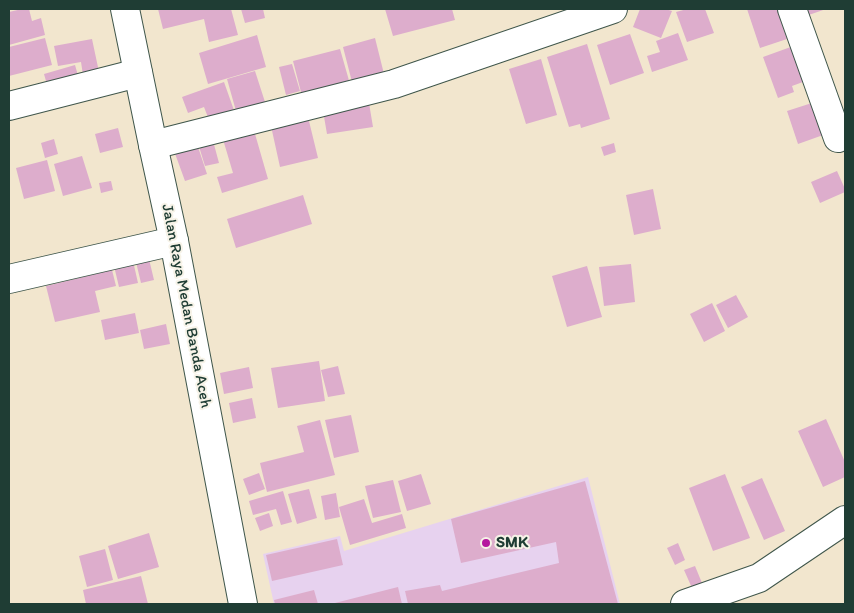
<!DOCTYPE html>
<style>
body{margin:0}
#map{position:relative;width:854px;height:613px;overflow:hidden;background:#f2e6ce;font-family:Itim,sans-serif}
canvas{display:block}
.frame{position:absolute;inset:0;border:10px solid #1f3d34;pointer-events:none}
</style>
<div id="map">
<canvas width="854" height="613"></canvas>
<div class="frame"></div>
</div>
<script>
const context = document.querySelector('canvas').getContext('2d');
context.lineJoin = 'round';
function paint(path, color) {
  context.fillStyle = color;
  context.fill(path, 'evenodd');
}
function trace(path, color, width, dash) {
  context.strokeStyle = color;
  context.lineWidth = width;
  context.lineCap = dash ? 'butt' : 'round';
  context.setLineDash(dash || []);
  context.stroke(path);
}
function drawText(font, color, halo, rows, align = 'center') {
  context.font = font + ' Itim,sans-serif';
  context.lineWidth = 4;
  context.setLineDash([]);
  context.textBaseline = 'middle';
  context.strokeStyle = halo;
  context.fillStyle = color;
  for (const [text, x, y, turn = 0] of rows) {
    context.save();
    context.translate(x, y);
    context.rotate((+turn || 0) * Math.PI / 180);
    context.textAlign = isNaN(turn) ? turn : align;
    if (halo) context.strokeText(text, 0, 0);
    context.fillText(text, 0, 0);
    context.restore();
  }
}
const built = new Path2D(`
 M588 477 620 604H274L263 554 340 536 344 551Z`);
const building = new Path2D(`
 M22 9H29L32 21 41 18 45 35 9 45V12Z
 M158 9H231L238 35 209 42 204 19 163 29Z
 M241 9H263L265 18 245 23Z
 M385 9H452L455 20 393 36Z
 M640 9H665L672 11 661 38 633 27Z
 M687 9H705L714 33 687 42 676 12Z
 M747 9H777L787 39 760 48Z
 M800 9H826L803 17Z
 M678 33 688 60 652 72 647 56 660 52 656 41Z
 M630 34 644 73 610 85 597 45Z
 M257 35 266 67 208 84 199 53Z
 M45 38 52 65 9 76V47Z
 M375 38 384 74 352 82 343 47Z
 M92 39 99 72 83 75 81 62 58 66 54 46Z
 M587 44 610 119 581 128 580 124 569 127 547 57Z
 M799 44 811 79 792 86 794 92 778 98 763 57Z
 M340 49 350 84 302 96 293 61Z
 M541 59 557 115 526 124 509 69Z
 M292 64 300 91 286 95 279 67Z
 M75 65 79 79 48 88 44 74Z
 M255 71 265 102 236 111 227 79Z
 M224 82 236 116 211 125 204 107 188 113 182 97Z
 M368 97 373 127 327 134 322 105Z
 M815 102 826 134 798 144 787 111Z
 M308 117 318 158 280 167 271 126Z
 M253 127 268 179 222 193 217 177 233 173 222 136Z
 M118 128 123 147 100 153 95 134Z
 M212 137 219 163 205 166 197 140Z
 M54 139 58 154 45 158 41 143Z
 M196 141 207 174 185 181 173 148Z
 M614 143 616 152 604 156 601 147Z
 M82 156 92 188 63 196 54 164Z
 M47 160 55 191 24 199 16 168Z
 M837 171 845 189V192L820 203 811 182Z
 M111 181 113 190 101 193 99 183Z
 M653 189 661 229 634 235 626 195Z
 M303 195 312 224 236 248 227 219Z
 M149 259 154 280 141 283 136 262Z
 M133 261 138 283 119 287 114 266Z
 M631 264 635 302 604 306 599 267Z
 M587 266 602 317 567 327 552 276Z
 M112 270 116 286 95 291 100 312 55 322 46 286Z
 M736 295 748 317 728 328 716 305Z
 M712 303 725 331 704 342 690 314Z
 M135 313 139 333 105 340 101 320Z
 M166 324 170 344 144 349 140 330Z
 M319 361 325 401 278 408 271 368Z
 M338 366 345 394 328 397 321 370Z
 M249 367 253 388 224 394 220 373Z
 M252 398 256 418 233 423 229 403Z
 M351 415 359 452 334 458 325 420Z
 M826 419 845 462V477L823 487 798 431Z
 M320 420 335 475 267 492 260 463 304 452 297 426Z
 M259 473 265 489 249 495 243 479Z
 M421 474 431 504 407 511 398 481Z
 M725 474 750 538 713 551 689 488Z
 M762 478 785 531 764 540 741 487Z
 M393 480 401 512 373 518 365 486Z
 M585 481 618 604H408L405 591 440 585 442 591 559 563 556 542 461 563 451 519Z
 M309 489 317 518 297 524 288 494Z
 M283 491 292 522 281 525 276 509 253 515 249 501Z
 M336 493 340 517 325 520 321 496Z
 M364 499 372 523 402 514 406 528 350 545 339 507Z
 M269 513 273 526 260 531 255 518Z
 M149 533 159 567 118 579 108 546Z
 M337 539 343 565 272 581 266 555Z
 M678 543 685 560 675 565 667 548Z
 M105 549 113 580 87 587 79 556Z
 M695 566 702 583 692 588 684 570Z
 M141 576 148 604H86L83 590Z
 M398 587 402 604H331Z
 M314 590 318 604H275L274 600Z`);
const minor = new Path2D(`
 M792 9 838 138
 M9 106 138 73
 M153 145 394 84 613 9
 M9 279 174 241
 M685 604 759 578 845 520`);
const trunk = new Path2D(`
 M125 9 153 145 174 241 243 604`);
const markers = [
 [486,543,5,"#b5179e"]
];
const streetNames = [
 ["Jalan Raya Medan Banda Aceh",186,306,79]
];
const poiNames = [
 ["SMK",496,543]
];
paint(built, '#e7d2ef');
paint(building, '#ddadcc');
trace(minor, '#3f564b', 30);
trace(trunk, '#3f564b', 30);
trace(minor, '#fff', 28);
trace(trunk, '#fff', 28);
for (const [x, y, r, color] of markers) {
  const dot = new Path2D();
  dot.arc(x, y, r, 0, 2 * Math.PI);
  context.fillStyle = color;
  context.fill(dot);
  trace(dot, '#f7f3e8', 2);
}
drawText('16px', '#1f3d34', '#f7f3e8', streetNames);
drawText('bold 16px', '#1f3d34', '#f7f3e8', poiNames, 'left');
</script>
